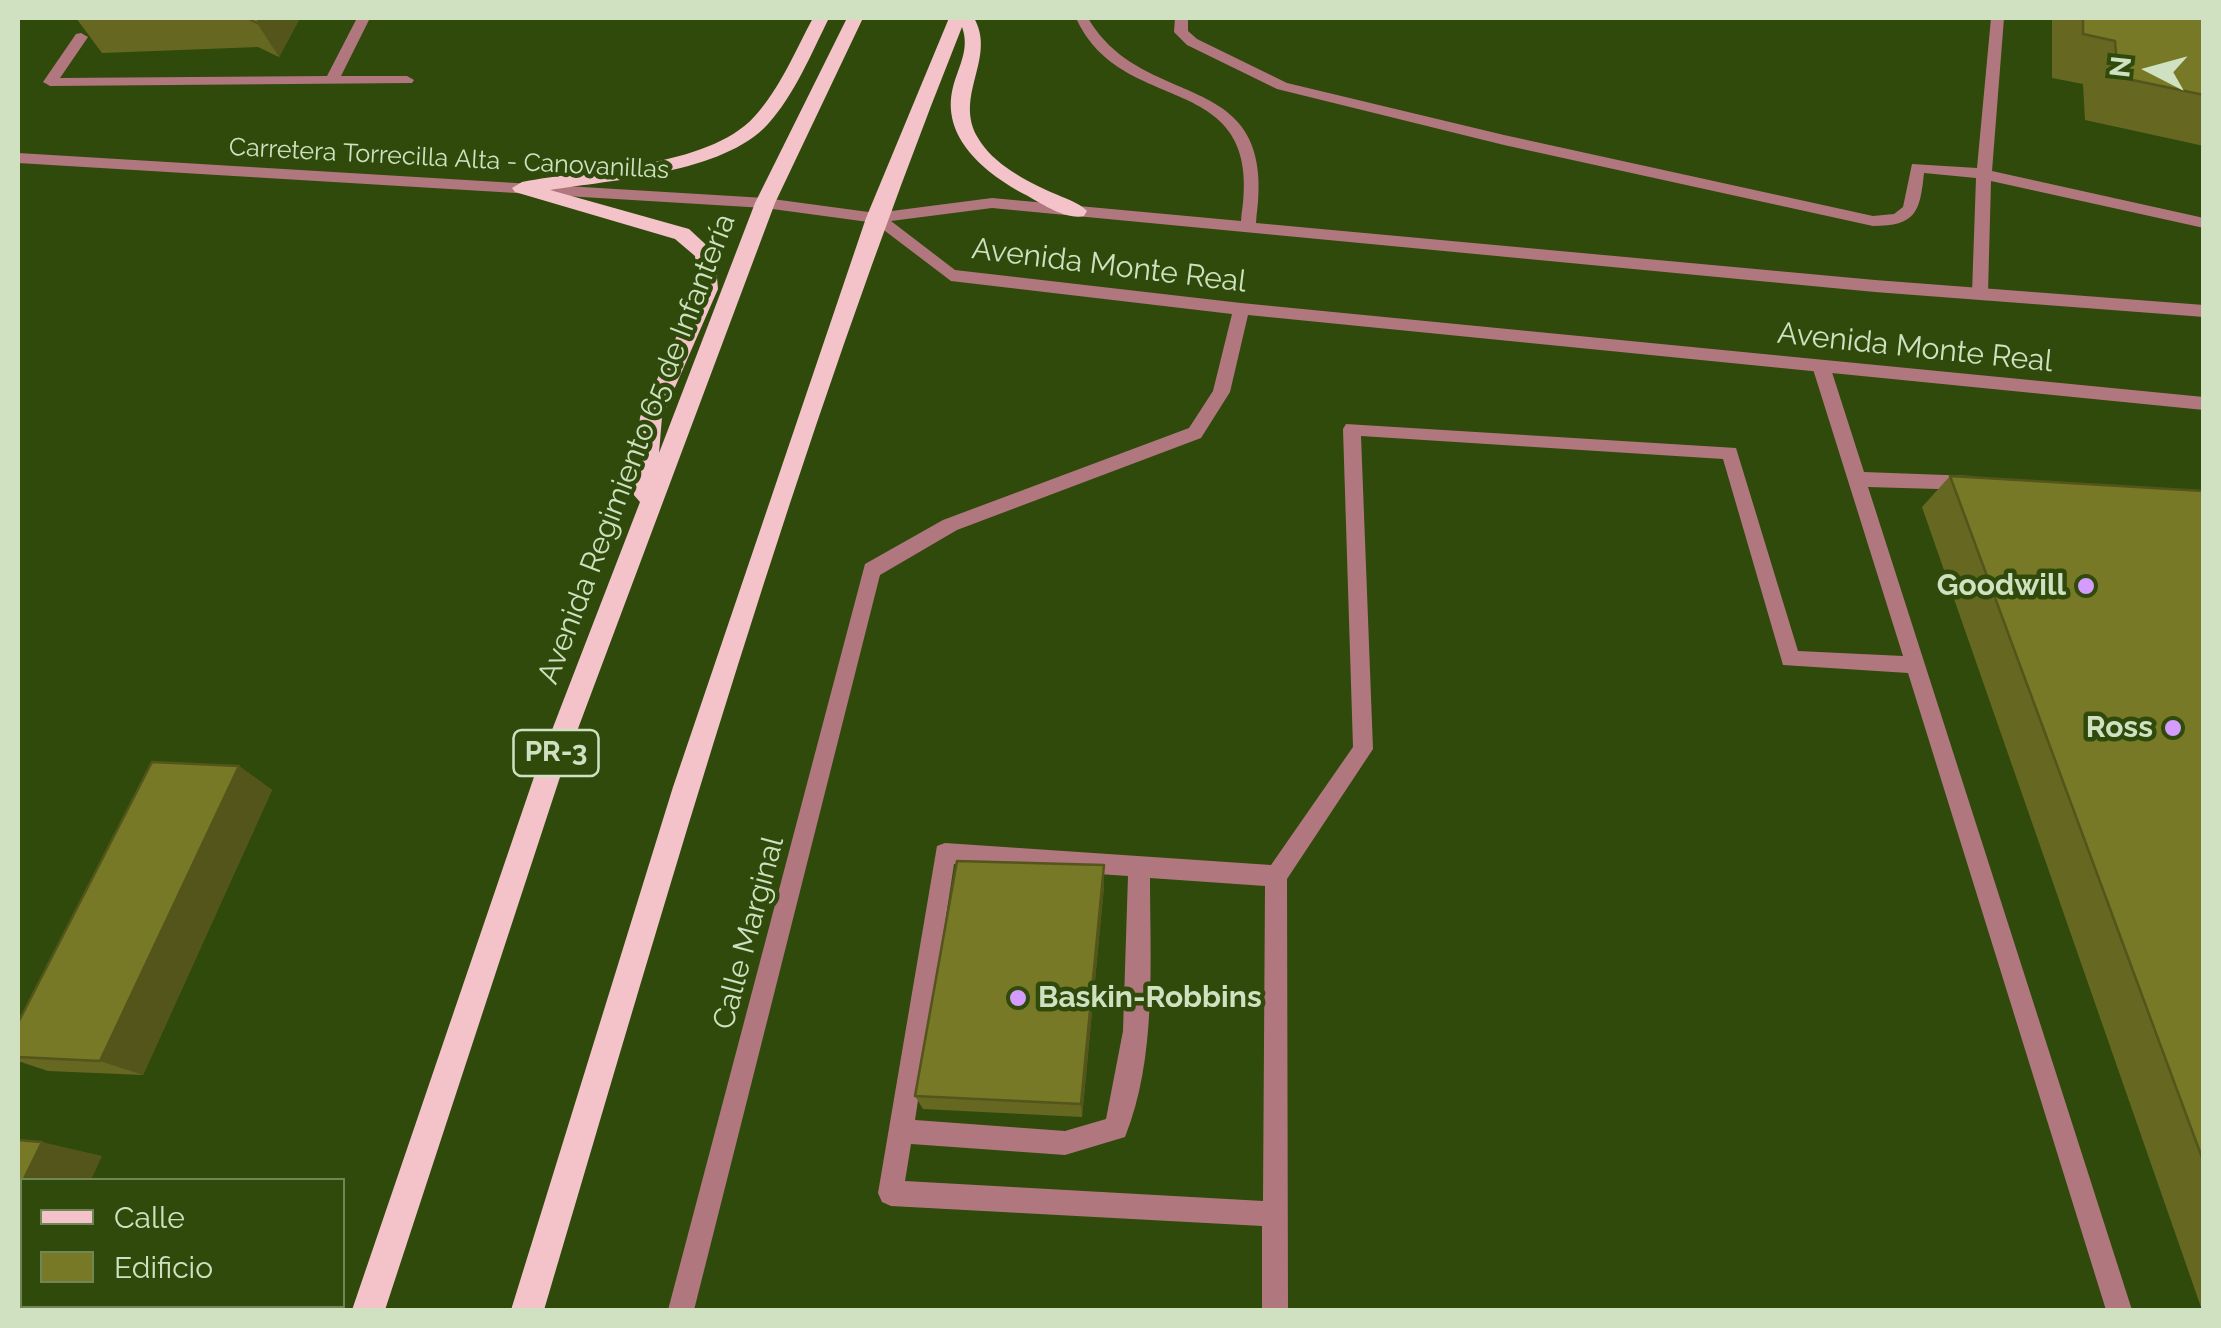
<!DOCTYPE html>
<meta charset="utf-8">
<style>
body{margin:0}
#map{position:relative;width:2221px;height:1328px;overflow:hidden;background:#304a0c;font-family:Raleway,sans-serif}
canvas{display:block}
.frame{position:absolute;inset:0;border:20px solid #d0e1c1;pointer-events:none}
.legend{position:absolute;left:20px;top:1178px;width:325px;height:130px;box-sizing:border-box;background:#304a0c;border:2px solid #708654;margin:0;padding:12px 18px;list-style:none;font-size:30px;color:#d0e1c1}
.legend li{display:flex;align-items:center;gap:20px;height:50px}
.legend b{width:50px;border:2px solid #708654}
.north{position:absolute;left:2101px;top:20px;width:100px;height:100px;-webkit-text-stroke:8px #304a0c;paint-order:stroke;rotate:276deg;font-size:28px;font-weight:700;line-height:40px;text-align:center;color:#d0e1c1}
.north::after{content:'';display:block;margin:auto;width:35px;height:45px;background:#d0e1c1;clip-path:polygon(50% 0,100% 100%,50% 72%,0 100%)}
</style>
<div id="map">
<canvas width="2221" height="1328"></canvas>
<div class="frame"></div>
<ul class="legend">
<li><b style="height:12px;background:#f3c3c9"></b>Calle</li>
<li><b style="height:28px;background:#777927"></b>Edificio</li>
</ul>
<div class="north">N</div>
</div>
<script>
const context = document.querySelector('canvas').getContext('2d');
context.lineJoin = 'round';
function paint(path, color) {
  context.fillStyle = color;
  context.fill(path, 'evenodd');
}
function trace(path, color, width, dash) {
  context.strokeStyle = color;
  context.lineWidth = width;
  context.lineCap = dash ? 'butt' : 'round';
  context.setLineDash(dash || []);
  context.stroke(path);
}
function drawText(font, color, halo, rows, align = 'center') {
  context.font = font + ' Raleway,sans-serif';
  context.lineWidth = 9;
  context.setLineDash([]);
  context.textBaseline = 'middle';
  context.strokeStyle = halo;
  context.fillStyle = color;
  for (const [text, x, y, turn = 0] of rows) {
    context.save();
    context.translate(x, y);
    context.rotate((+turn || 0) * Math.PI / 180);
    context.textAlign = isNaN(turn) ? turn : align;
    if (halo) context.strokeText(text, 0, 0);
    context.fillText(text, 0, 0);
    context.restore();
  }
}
const service = new Path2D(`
 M357 18H370L341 76H407L414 80 412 83 50 86 43 82 76 34 81 33 88 37 60 78 327 76Z
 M1175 18H1188V31L1197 39 1287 83 1504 135 1873 216 1894 214 1903 207 1912 164 1977 168 1991 18H2004L1992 171 2204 218V228L1991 181 1988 293 1980 299 1972 293 1976 178 1924 173C1920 212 1916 226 1873 226L1504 145 1277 89 1187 45 1174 32Z
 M1821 360 1830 366 1864 472 1972 476 1981 483 1972 490 1868 487 2132 1310H2106L1908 673 1783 665 1723 459 1361 436 1373 749 1287 879 1288 1310H1262V1226L891 1206 882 1202 878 1193 937 846 945 843 1271 865 1353 747 1343 429 1346 424 1736 448 1798 651 1903 656 1812 366ZM954 864 1128 876 1123 1031 1106 1119 1065 1131 915 1120ZM1150 878 1265 886 1263 1201 905 1181 911 1144 1065 1155 1125 1137C1157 1058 1150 961 1150 878Z`);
const minor = new Path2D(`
 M1076 18H1088C1145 116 1281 62 1256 223L1875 280 2204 305V317L1875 292 992 208 891 221 955 270 1241 303 2204 397V410L1248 315 1230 392 1201 438 957 530 880 575 694 1310H668L865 564 943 520 1189 428 1213 391 1232 314 951 281 868 218 876 213 992 198 1241 221C1268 64 1123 122 1076 18Z`);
const tertiary = new Path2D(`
 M18 153 765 198 876 213 884 218 876 223 765 208 18 163Z`);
const primary = new Path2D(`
 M813 18H829C811 54 795 94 768 124 724 173 611 180 550 190L689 229 715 253 718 289 662 417 659 453 755 203 847 18H863L775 203 561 774 385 1310H352L535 774 640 502 633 494 640 417 698 289 695 256 675 239 515 192 512 188 522 182C588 169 707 168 754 117 780 89 795 51 813 18Z
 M949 18H974C997 58 953 96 978 138 993 164 1026 181 1053 193 1064 198 1078 202 1087 211L1084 216C1066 220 1042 204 1026 195 986 174 940 138 953 87 959 65 970 49 962 27 795 445 672 879 544 1310H511L673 787 866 218Z`);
const wall = new Path2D(`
 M76 18H300L279 57 258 47 102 53Z
 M2052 18H2204V146L2085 120 2083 84 2052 78Z
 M1950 476 2204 491V1310H2202L1922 507Z
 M239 766 272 790 143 1075 48 1071 18 1061V1023Z
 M1104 865V886L1082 1117 923 1109 915 1096Z`);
const shadedWall = new Path2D(`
 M260 18H300L279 57 257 23Z
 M239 766 272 790 143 1075 100 1061Z
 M1104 865V886L1082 1117 1081 1104Z
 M42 1142 102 1156 91 1180H23Z
 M22 1181V1306H32L30 1310H18V1191Z`);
const building = new Path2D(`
 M247 18H260L257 23Z
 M2083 18H2204V95L2118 77 2115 41 2083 34Z
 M1950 476 2204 491V1163Z
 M152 762 239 766 100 1061 18 1057V1023Z
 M957 861 1104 865 1081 1104 915 1096Z
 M18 1140 42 1142 18 1191Z`);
const markers = [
 [2086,586,10,"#d49cfc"],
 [2173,728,10,"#d49cfc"],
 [1018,998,10,"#d49cfc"]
];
const farStreetnames = [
 ["Carretera Torrecilla Alta - Canovanillas",449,159,3]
];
const shields = [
 [556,753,85]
];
const shieldNames = [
 ["PR-3",556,753]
];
const streetNames = [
 ["Avenida Monte Real",1109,266,7],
 ["Avenida Monte Real",1915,348,6],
 ["Avenida Regimiento 65 de Infantería",637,449,-69],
 ["Calle Marginal",749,933,-75]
];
const poiNames = [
 ["Goodwill",2066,586],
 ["Ross",2153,728],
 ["Baskin-Robbins",1038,998,"left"]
];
paint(service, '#b1777f');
paint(minor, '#b1777f');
paint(tertiary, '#b1777f');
paint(primary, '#f3c3c9');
paint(wall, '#666822');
paint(shadedWall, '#53551b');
paint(building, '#777927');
trace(building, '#53551b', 2.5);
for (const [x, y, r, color] of markers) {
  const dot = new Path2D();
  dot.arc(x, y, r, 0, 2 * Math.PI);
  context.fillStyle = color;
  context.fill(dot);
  trace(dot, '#304a0c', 4);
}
drawText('25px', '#d0e1c1', '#304a0c', farStreetnames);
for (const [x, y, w] of shields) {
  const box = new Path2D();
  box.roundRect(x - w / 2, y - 23, w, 46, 8);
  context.fillStyle = '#304a0c';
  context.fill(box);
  trace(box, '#d0e1c1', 2.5);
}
drawText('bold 28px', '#d0e1c1', null, shieldNames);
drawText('30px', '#d0e1c1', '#304a0c', streetNames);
drawText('bold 30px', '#d0e1c1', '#304a0c', poiNames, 'right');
</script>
